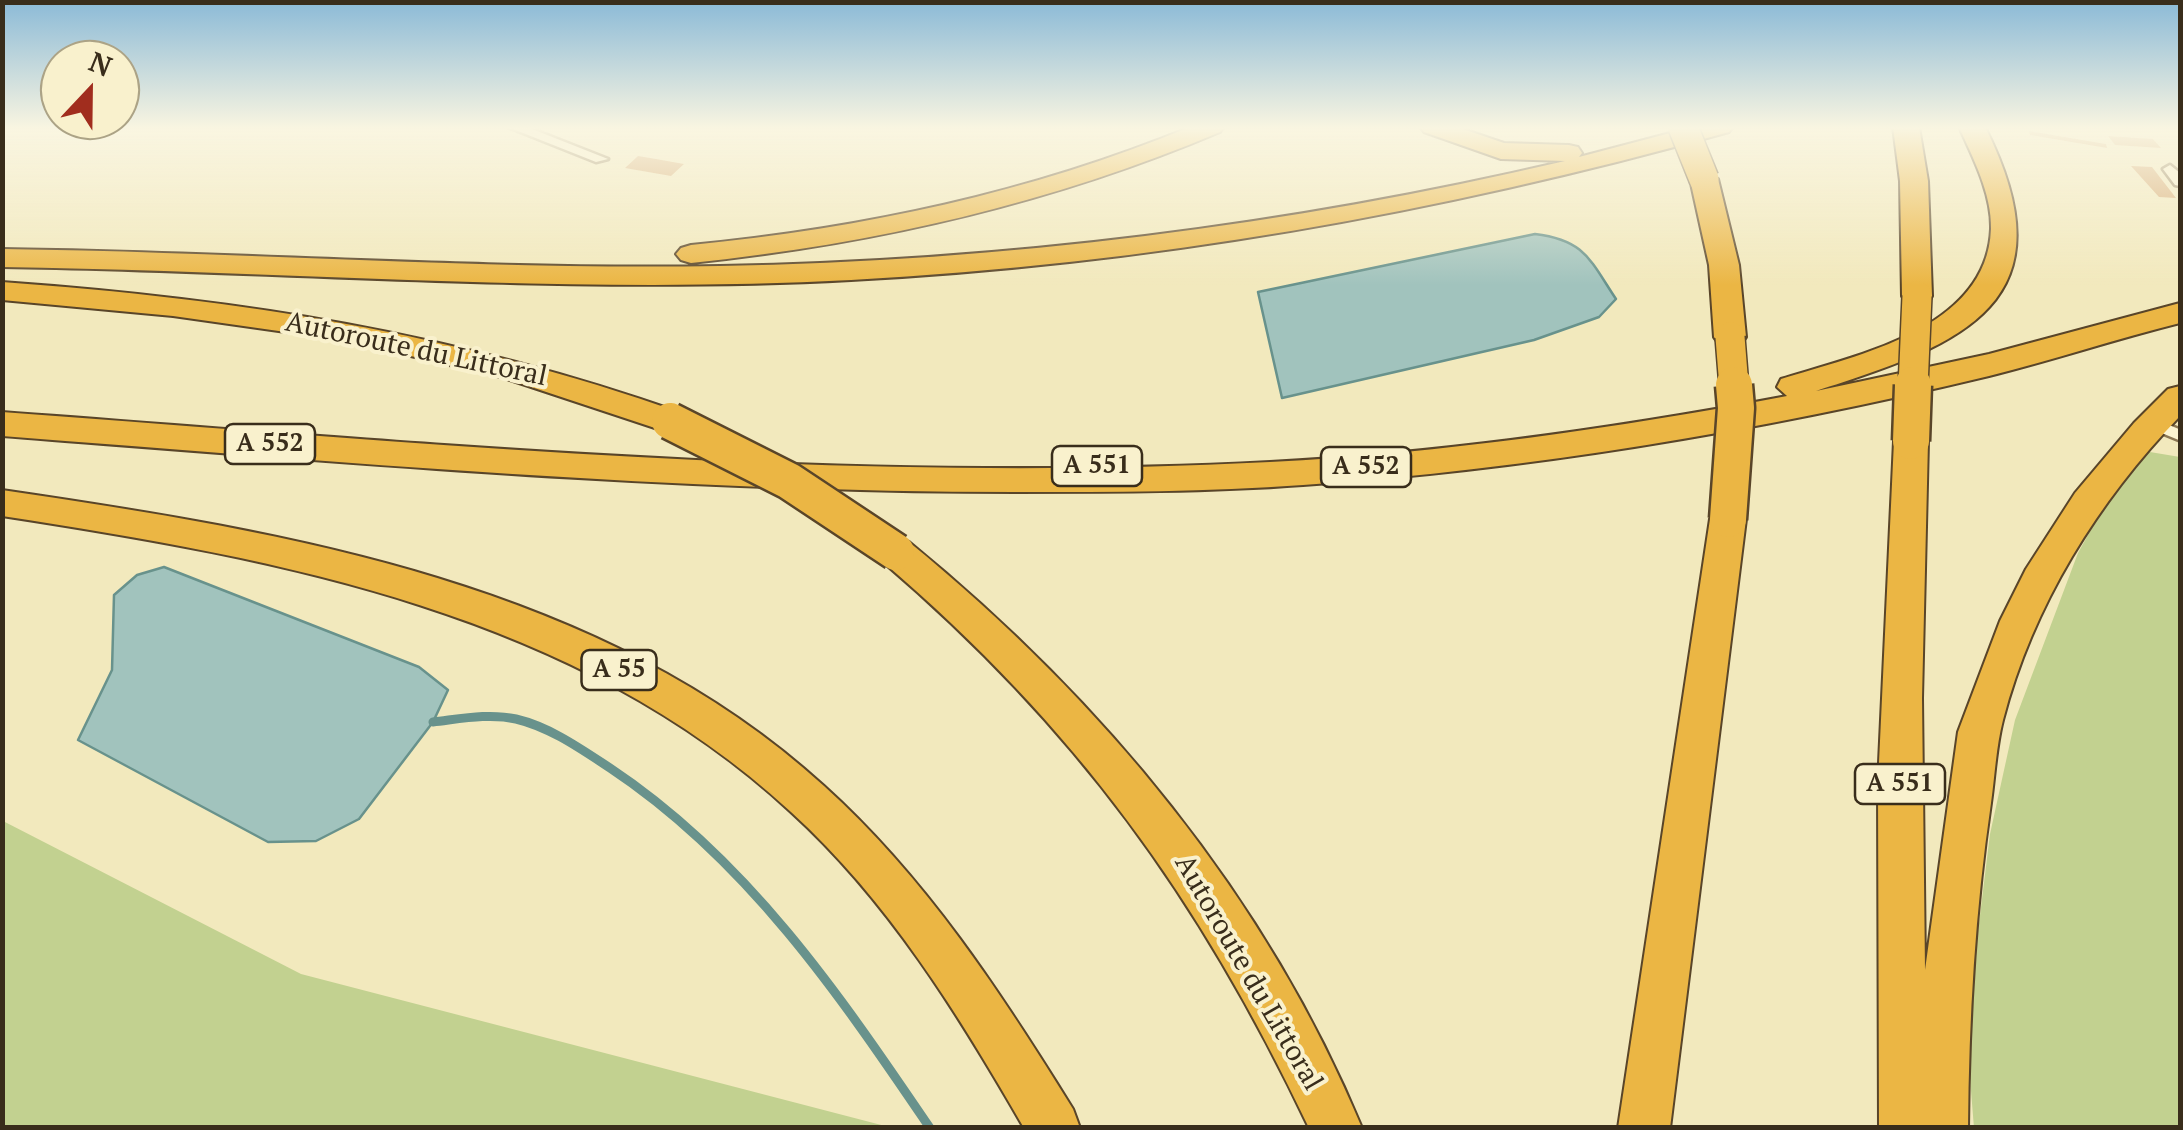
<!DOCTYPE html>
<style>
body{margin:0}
#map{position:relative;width:2183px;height:1130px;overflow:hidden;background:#f2e9bd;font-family:"PT Serif",serif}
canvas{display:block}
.frame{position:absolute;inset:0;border:5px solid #392d1b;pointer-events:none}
.north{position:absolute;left:40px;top:40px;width:100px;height:100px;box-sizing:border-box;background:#f9f1cd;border:2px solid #aca386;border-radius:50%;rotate:22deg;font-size:28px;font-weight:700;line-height:40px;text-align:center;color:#392d1b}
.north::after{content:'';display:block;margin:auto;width:35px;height:45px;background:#a12d1e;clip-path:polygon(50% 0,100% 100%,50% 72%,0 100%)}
</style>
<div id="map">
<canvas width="2183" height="1130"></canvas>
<div class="frame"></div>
<div class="north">N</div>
</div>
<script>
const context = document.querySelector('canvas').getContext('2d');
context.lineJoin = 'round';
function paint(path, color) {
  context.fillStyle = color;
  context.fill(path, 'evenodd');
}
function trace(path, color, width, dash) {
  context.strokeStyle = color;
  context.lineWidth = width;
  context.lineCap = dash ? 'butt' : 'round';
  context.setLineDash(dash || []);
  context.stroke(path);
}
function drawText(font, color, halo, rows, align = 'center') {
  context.font = font + ' "PT Serif",serif';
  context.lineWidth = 8;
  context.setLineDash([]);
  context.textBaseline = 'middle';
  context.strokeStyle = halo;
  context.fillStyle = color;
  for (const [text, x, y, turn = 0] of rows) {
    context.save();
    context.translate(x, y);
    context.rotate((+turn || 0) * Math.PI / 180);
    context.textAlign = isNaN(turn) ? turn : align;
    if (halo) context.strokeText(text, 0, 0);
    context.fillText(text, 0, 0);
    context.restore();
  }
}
const green = new Path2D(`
 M2144 451 2180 457V1127L1974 1128 1966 1029 1990 834 2015 720 2078 553 2114 488Z
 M3 821 301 974 889 1127H3Z`);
const water = new Path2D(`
 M1535 234C1585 240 1590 260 1616 299L1599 317 1534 340 1282 398 1258 292Z
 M164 567 419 667 448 690 433 722 359 819 316 841 268 842 78 740 112 670 114 595 137 575Z`);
const stream = new Path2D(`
 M433 722C460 719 489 713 516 719 550 727 581 749 610 768 747 859 839 994 930 1128`);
const building = new Path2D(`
 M2029 131 2106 144 2107 148 2030 135Z
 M2108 136 2153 139 2161 148 2115 145Z
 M638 156 656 159 684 164 671 176 625 168Z
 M2131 166 2152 167 2176 198 2159 197Z`);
const service = new Path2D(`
 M2158 426 2180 435`);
const minor = new Path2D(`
 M508 127H527L608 159 596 162Z
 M2170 165 2180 173V186L2175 185 2163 169Z`);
const motorway = new Path2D(`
 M1190 127H1224L1220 132C1050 204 875 244 691 263L681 260 676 254 681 248 691 245C864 228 1029 193 1190 127Z
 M1420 127H1457L1504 143 1569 145 1578 147 1582 153 1579 157 1693 127H1733L1729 132C1441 213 1150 264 851 280 568 295 285 271 2 267V249C242 252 481 270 720 266 1005 261 1287 226 1565 161L1501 159 1424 132Z
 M1893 127H1919L1928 181 1932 296 1928 303H1906L1902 296 1900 181Z
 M1959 127H1985C2073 302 1965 344 1816 391L1989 354 2180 303V323C2116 339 2053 360 1989 376 1764 430 1534 469 1303 485 1208 492 1112 492 1016 492 677 492 340 462 2 436V412C424 443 847 484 1270 462 1443 453 1617 428 1787 396L1777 387 1781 379C1858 355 1987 329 1991 229 1992 194 1973 158 1959 127Z
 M1704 171 1718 179 1739 265 1746 337 1741 344H1719L1714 337 1709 265 1690 179Z
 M2 282C241 299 455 333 682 413L687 421 682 429 670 433 501 377 342 340 173 316 2 300Z
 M2180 386V416C2098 501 2033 605 2003 720 1996 747 1995 775 1991 803 1975 911 1969 1018 1968 1128H1879L1878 784 1894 441 1899 433 1911 429 1923 433 1928 441 1922 698 1925 970 1958 732 2000 621 2026 569 2075 493 2134 423 2168 389Z
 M2 490C288 532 603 584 824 786 926 878 1001 993 1073 1109L1080 1128H1024C959 1015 888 900 791 812 576 613 282 559 2 516Z
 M1728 506 1741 509 1746 519 1670 1128H1618L1710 519 1715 509Z
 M896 538 909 542C1101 699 1266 896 1362 1128H1309C1200 898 1076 727 883 562L877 552 883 542Z`);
const motorwayBridgeFar1 = new Path2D(`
 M1683 127 1704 179
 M1730 337 1734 387
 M1913 387 1917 296`);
const motorwayBridge = new Path2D(`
 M670 421 789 481 896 552
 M1911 441 1913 385
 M1728 519 1736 408 1734 385`);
const shields = [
 [270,444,90],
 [1097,466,90],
 [1366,467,90],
 [619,670,75],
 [1900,784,90]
];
const shieldNames = [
 ["A 552",270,444],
 ["A 551",1097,466],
 ["A 552",1366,467],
 ["A 55",619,670],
 ["A 551",1900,784]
];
const streetNames = [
 ["Autoroute du Littoral",416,350,12],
 ["Autoroute du Littoral",1248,973,60]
];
paint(green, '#c2d190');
paint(water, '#a1c3bd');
trace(water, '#68928c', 2.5);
trace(stream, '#68928c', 9);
paint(building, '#d4a56f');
trace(service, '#8c7854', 15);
trace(minor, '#8c7854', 5);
trace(motorway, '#594529', 4);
trace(service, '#fcf4d1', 10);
paint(minor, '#fcf4d1');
paint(motorway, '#ebb644');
trace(motorwayBridgeFar1, '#594529', 32, []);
trace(motorwayBridge, '#594529', 41, []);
trace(motorwayBridgeFar1, '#ebb644', 29);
trace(motorwayBridge, '#ebb644', 36);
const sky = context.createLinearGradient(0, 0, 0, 285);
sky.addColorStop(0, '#8bbad7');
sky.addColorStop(0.45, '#f9f5e1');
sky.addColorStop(1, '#f9f5e100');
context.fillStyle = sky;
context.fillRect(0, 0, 2183, 285);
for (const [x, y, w] of shields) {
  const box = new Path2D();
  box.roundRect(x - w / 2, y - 20, w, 40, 8);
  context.fillStyle = '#f9f1cd';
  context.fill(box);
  trace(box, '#392d1b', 2.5);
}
drawText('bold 25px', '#392d1b', null, shieldNames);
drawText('28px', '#392d1b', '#f9f1cd', streetNames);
</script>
